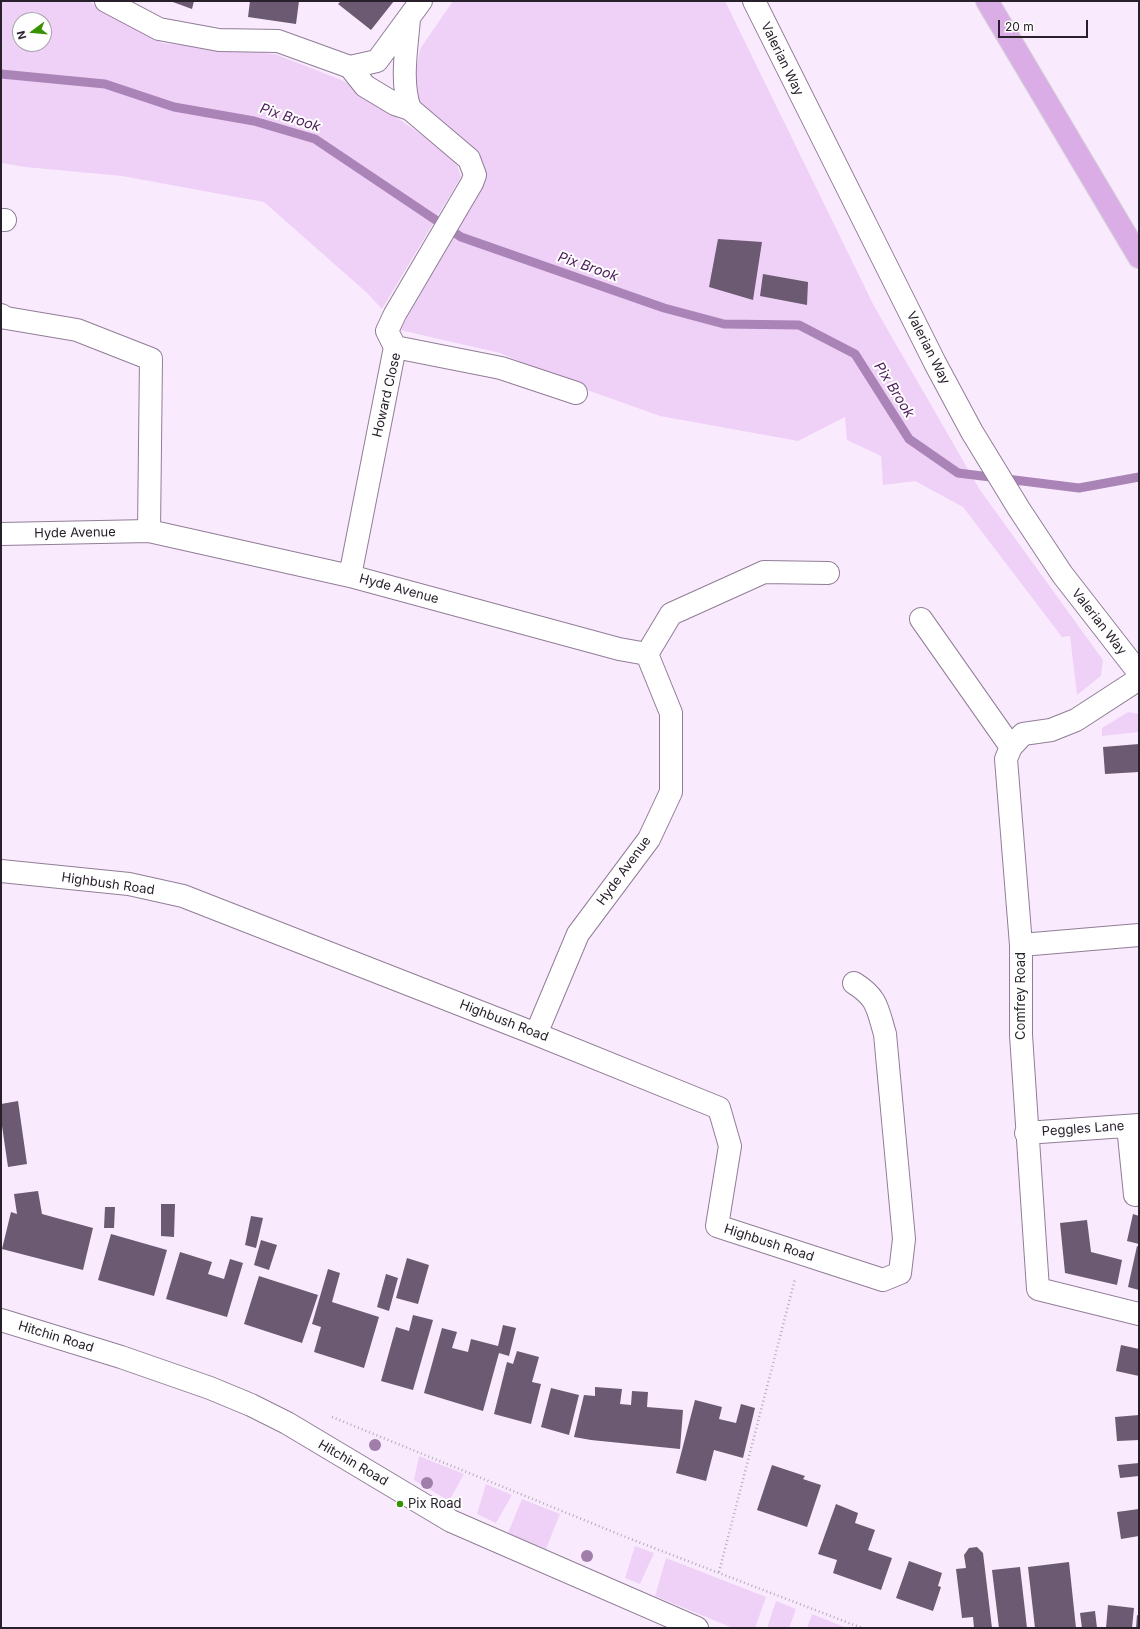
<!DOCTYPE html>
<style>
body{margin:0}
#map{position:relative;width:1140px;height:1629px;overflow:hidden;background:#f9ebfd;font-family:Inter,sans-serif}
canvas{display:block}
.frame{position:absolute;inset:0;border:2px solid #28202b;pointer-events:none}
.north{position:absolute;left:12px;top:12px;width:40px;height:40px;box-sizing:border-box;background:#fefefe;border:1px solid #a8a5aa;border-radius:50%;rotate:254deg;font-size:11px;font-weight:700;line-height:16px;text-align:center;color:#28202b}
.north::after{content:'';display:block;margin:auto;width:14px;height:18px;background:#389100;clip-path:polygon(50% 0,100% 100%,50% 72%,0 100%)}
.scale{position:absolute;left:998px;top:20px;width:90px;height:18px;box-sizing:border-box;border:2px solid #28202b;border-top:0;padding-left:5px;font-size:12px;line-height:14px;white-space:nowrap;color:#28202b;-webkit-text-stroke:3px #fefefe;paint-order:stroke}
</style>
<div id="map">
<canvas width="1140" height="1629"></canvas>
<div class="frame"></div>
<div class="north">N</div>
<div class="scale">20 m</div>
</div>
<script>
const context = document.querySelector('canvas').getContext('2d');
context.lineJoin = 'round';
function paint(path, color) {
  context.fillStyle = color;
  context.fill(path, 'evenodd');
}
function trace(path, color, width, dash) {
  context.strokeStyle = color;
  context.lineWidth = width;
  context.lineCap = dash ? 'butt' : 'round';
  context.setLineDash(dash || []);
  context.stroke(path);
}
function drawText(font, color, halo, rows, align = 'center') {
  context.font = font + ' Inter,sans-serif';
  context.lineWidth = 4;
  context.setLineDash([]);
  context.textBaseline = 'middle';
  context.strokeStyle = halo;
  context.fillStyle = color;
  for (const [text, x, y, turn = 0] of rows) {
    context.save();
    context.translate(x, y);
    context.rotate((+turn || 0) * Math.PI / 180);
    context.textAlign = isNaN(turn) ? turn : align;
    if (halo) context.strokeText(text, 0, 0);
    context.fillText(text, 0, 0);
    context.restore();
  }
}
const green = new Path2D(`
 M1 1H88L162 43 275 54 344 81 455 158 461 177 382 309 366 292 264 202 122 176 25 167 1 163ZM20 20H44V44H20Z
 M453 1H725L874 306 980 490 1103 660 1101 676 1077 695 1070 636 1062 637 963 507 915 481 883 485 881 456 847 440 845 417 798 441 660 416 587 390 500 353 400 330 482 186 422 110 414 82 420 49Z
 M1128 712 1139 714V732L1102 736V728Z
 M419 1456 464 1474 449 1501 414 1480Z
 M486 1484 512 1495 496 1523 477 1514Z
 M522 1499 560 1514 546 1549 508 1533Z
 M635 1546 654 1553 640 1584 625 1578Z
 M666 1558 766 1597 755 1628H733L655 1596Z
 M776 1601 796 1609 789 1628H767Z
 M812 1614 847 1628H807Z`);
const stream = new Path2D(`
 M1 74 105 84 174 107 254 121 315 139 461 237 664 308 724 324 799 325 855 354 909 439 958 473 1079 488 1139 477`);
const building = new Path2D(`
 M170 1H194L192 9Z
 M250 1H299L296 24 248 17Z
 M341 1H394L371 30 338 4Z
 M718 239 762 242 753 300 709 287Z
 M763 274 808 282 807 305 760 296Z
 M1139 744V772L1105 774 1103 747Z
 M18 1101 27 1164 8 1167 1 1119V1104Z
 M38 1191 42 1214 93 1228 83 1270 2 1249 11 1212 17 1214 14 1194Z
 M161 1204H175L174 1237 161 1236Z
 M105 1207H115L114 1228H104Z
 M1133 1214 1139 1216V1244L1127 1241Z
 M251 1216 263 1218 256 1248 245 1245Z
 M1087 1220 1091 1252 1122 1260 1117 1285 1065 1273 1060 1223Z
 M111 1234 167 1250 154 1296 98 1280Z
 M261 1240 277 1245 269 1270 254 1265Z
 M1137 1246 1139 1247V1290L1128 1287Z
 M180 1252 212 1262 208 1274 224 1279 230 1259 243 1263 227 1317 166 1299Z
 M407 1258 429 1265 418 1304 396 1298Z
 M328 1269 340 1273 332 1302 379 1317 364 1368 314 1352 321 1327 312 1324Z
 M386 1274 398 1278 389 1311 377 1307Z
 M259 1276 318 1295 302 1343 244 1324Z
 M413 1315 433 1320 413 1390 381 1381 396 1327 409 1331Z
 M503 1325 516 1328 509 1356 499 1353 483 1411 424 1393 442 1328 457 1332 452 1348 468 1352 471 1339 498 1346Z
 M1121 1345 1139 1349V1376L1116 1371Z
 M517 1351 539 1357 532 1382 541 1384 531 1424 494 1414 507 1362 513 1364Z
 M595 1387 622 1389 620 1404 631 1405 632 1391 648 1392 647 1407 683 1410 680 1449 591 1440 574 1437 584 1395 595 1396Z
 M551 1388 579 1395 569 1435 541 1427Z
 M695 1400 722 1407 719 1419 736 1423 741 1404 755 1408 743 1458 714 1450 706 1481 676 1473Z
 M1139 1415V1440L1117 1441 1115 1417Z
 M1139 1463V1476L1120 1478 1118 1465Z
 M772 1465 805 1476 803 1479 821 1485 807 1527 757 1510Z
 M836 1504 858 1513 855 1523 875 1530 868 1550 892 1558 881 1590 833 1573 837 1560 818 1554Z
 M1139 1509V1536L1121 1539 1117 1512Z
 M977 1547 983 1553 992 1628H974L973 1617 962 1618 956 1569 966 1568 964 1555 969 1548Z
 M909 1561 942 1573 938 1586 941 1587 933 1611 896 1598Z
 M1069 1562 1076 1628H1035L1028 1567Z
 M1020 1567 1027 1628H999L992 1570Z
 M1108 1605 1134 1608 1132 1628H1106Z
 M1095 1611 1097 1628H1082L1080 1613Z
 M1137 1615 1139 1616V1628H1136Z`);
const path = new Path2D(`
 M332 1417 628 1538 862 1628
 M719 1572 795 1279`);
const minor = new Path2D(`
 M106 1 159 29 219 40 278 41 350 67 377 61 421 1
 M754 1 935 363 972 432 1019 509 1062 574 1139 673
 M350 67 365 86 395 104 410 109
 M1 220H5
 M1 315 6 318 77 330 151 359 149 531
 M395 347 387 331 395 314 472 183 475 175 469 159 410 109C400 81 407 47 409 18
 M1 534 149 531 350 576 619 649 647 654 671 614 764 572 828 573
 M350 576 395 347 501 368 576 393
 M921 619 1011 747
 M1139 679 1076 720 1051 730 1023 734 1011 747 1006 759 1021 945V1035L1038 1289 1139 1314
 M1 871 129 884 183 896 536 1034 719 1108 730 1146 717 1226 883 1280 900 1273 904 1239 885 1034C877 1008 878 998 854 983
 M1021 945 1139 935
 M536 1034 578 934 649 839 671 792V713L647 654
 M1128 1126 1135 1195
 M1026 1133 1139 1125
 M1 1320 121 1357 210 1388 251 1405 287 1423 451 1521 697 1628`);
const major = new Path2D(`
 M987 1 1139 257`);
const trees = [
 [375,1445],
 [427,1483],
 [587,1556]
];
const markers = [
 [400,1504,4,"#389100"]
];
const streetNames = [
 ["Valerian Way",782,59,64],
 ["Valerian Way",928,348,63],
 ["Howard Close",387,395,-77],
 ["Hyde Avenue",75,533,-1],
 ["Hyde Avenue",399,589,15],
 ["Valerian Way",1099,622,52],
 ["Hyde Avenue",624,871,-54],
 ["Highbush Road",108,884,8],
 ["Comfrey Road",1021,996,-90],
 ["Highbush Road",504,1021,21],
 ["Peggles Lane",1083,1129,-4],
 ["Highbush Road",769,1243,18],
 ["Hitchin Road",56,1337,17],
 ["Hitchin Road",353,1463,30]
];
const poiNames = [
 ["Pix Road",408,1504]
];
const waterNames = [
 ["Pix Brook",290,118,18],
 ["Pix Brook",588,267,19],
 ["Pix Brook",894,390,58]
];
paint(green, '#efd1f8');
trace(stream, '#ab84b7', 9);
paint(building, '#6c5972');
trace(minor, '#917d97', 24);
trace(major, '#d8d7d9', 24);
trace(path, '#b5a9b9', 2.5, [1, 3]);
trace(minor, '#fff', 22);
trace(major, '#daade7', 22);
context.fillStyle = '#9f7ea9';
for (const [x, y] of trees) {
  context.beginPath();
  context.arc(x, y, 6, 0, 2 * Math.PI);
  context.fill();
}
for (const [x, y, r, color] of markers) {
  const dot = new Path2D();
  dot.arc(x, y, r, 0, 2 * Math.PI);
  context.fillStyle = color;
  context.fill(dot);
  trace(dot, '#fefefe', 1.5);
}
drawText('13px', '#28202b', '#fefefe', streetNames);
drawText('13px', '#28202b', '#fefefe', poiNames, 'left');
drawText('italic 14px', '#4c1b5a', '#fefefe', waterNames);
</script>
